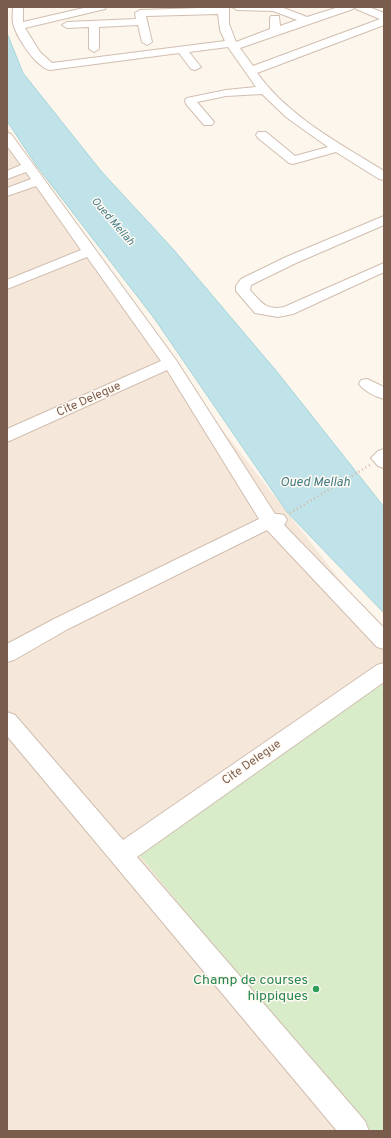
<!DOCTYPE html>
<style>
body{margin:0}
#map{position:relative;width:391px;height:1138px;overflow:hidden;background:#fdf6ec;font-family:Overpass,sans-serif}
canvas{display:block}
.frame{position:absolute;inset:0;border:8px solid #7a5c4d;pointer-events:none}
</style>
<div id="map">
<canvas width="391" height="1138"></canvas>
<div class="frame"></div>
</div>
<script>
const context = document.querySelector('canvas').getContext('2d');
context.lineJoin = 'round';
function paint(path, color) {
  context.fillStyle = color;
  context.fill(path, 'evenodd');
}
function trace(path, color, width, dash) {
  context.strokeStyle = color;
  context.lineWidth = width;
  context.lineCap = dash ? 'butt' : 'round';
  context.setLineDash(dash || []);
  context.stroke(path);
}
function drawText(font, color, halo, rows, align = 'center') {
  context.font = font + ' Overpass,sans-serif';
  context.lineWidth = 3;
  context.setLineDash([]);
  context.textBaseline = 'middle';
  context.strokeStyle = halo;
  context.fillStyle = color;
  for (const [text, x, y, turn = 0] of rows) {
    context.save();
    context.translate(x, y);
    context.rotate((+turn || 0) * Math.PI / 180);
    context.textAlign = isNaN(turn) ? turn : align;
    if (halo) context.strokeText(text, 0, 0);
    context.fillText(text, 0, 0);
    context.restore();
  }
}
const residential = new Path2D(`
 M7 127 32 167 178 373 384 636V1131H7Z`);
const green = new Path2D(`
 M384 671V1131H364L133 847Z`);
const water = new Path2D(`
 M7 33 23 73 101 171 173 249 278 373 384 507V613L287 512 154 318 36 165 7 121Z`);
const path = new Path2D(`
 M290 513 370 465`);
const minor = new Path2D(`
 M13 7H23V22L88 7H106L105 9 25 28 40 52 52 63 225 41 220 30 218 14 146 16 152 42 147 45 142 42 138 25 99 27V49L94 52 89 49V27L67 28 62 25 67 22 136 19 135 13 140 10 229 7V24L236 42 270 29V18L271 16H279L280 26 297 20 273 11 237 10 232 7H281L307 17 339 7H354L353 9 240 48 253 66 380 19 356 9 355 7H369L384 13V25L257 73C289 117 339 143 384 171V180L379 179 336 152 293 164 289 163 258 138 256 135 258 132H266L295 156 328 147 286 117 262 94 226 96 197 102 214 122 212 125H204L186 104 185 100 187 98 226 90 256 87 228 47 189 52 201 67 195 70 191 69 179 53 50 70C36 67 16 37 13 23 12 18 13 12 13 7Z
 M7 133 11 134 176 360 275 514H278L284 515 287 520 284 525 384 628V649L377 647 267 530 68 629 14 660 7 662V644L54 619 259 519 167 370 7 442V429L161 361 87 257 7 289V280L81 250 36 186 7 196V188L31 179 26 172 7 179V171L21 165 7 146Z
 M384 216V225L296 263 251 285 250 290C261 302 266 311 284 307L384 263V272L293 314 278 317 255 313 236 291V286L241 279 286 257Z
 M367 379 384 387V399C376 397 364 391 359 384L361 380Z
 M384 449V468L378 466 371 458 378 451Z
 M384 663V682L137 857 365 1121 369 1131H337L7 736V712L15 715 123 840 377 665Z`);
const markers = [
 [316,989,4,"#2e9e5b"]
];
const farWaternames = [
 ["Oued Mellah",112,222,49]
];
const streetNames = [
 ["Cite Delegue",89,400,-24],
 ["Cite Delegue",252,763,-35]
];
const waterNames = [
 ["Oued Mellah",315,483]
];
const nearLeisurenames = [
 ["Champ de courses",308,981],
 ["hippiques",308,997]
];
paint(residential, '#f5e8da');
paint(green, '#d8ecc9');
paint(water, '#bfe3e8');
trace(water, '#a5d3da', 1);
trace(minor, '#d1beb0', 2);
trace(path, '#d9b8a5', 2.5, [1, 3]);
paint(minor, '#fff');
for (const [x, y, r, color] of markers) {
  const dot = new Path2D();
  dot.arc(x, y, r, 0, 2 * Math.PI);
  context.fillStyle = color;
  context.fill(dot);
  trace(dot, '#fffaf3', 1.5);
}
drawText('italic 11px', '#437c86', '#fffaf3', farWaternames);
drawText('12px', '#7a5c4d', '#fffaf3', streetNames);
drawText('italic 13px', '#437c86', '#fffaf3', waterNames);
drawText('14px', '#27864d', '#fffaf3', nearLeisurenames, 'right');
</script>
